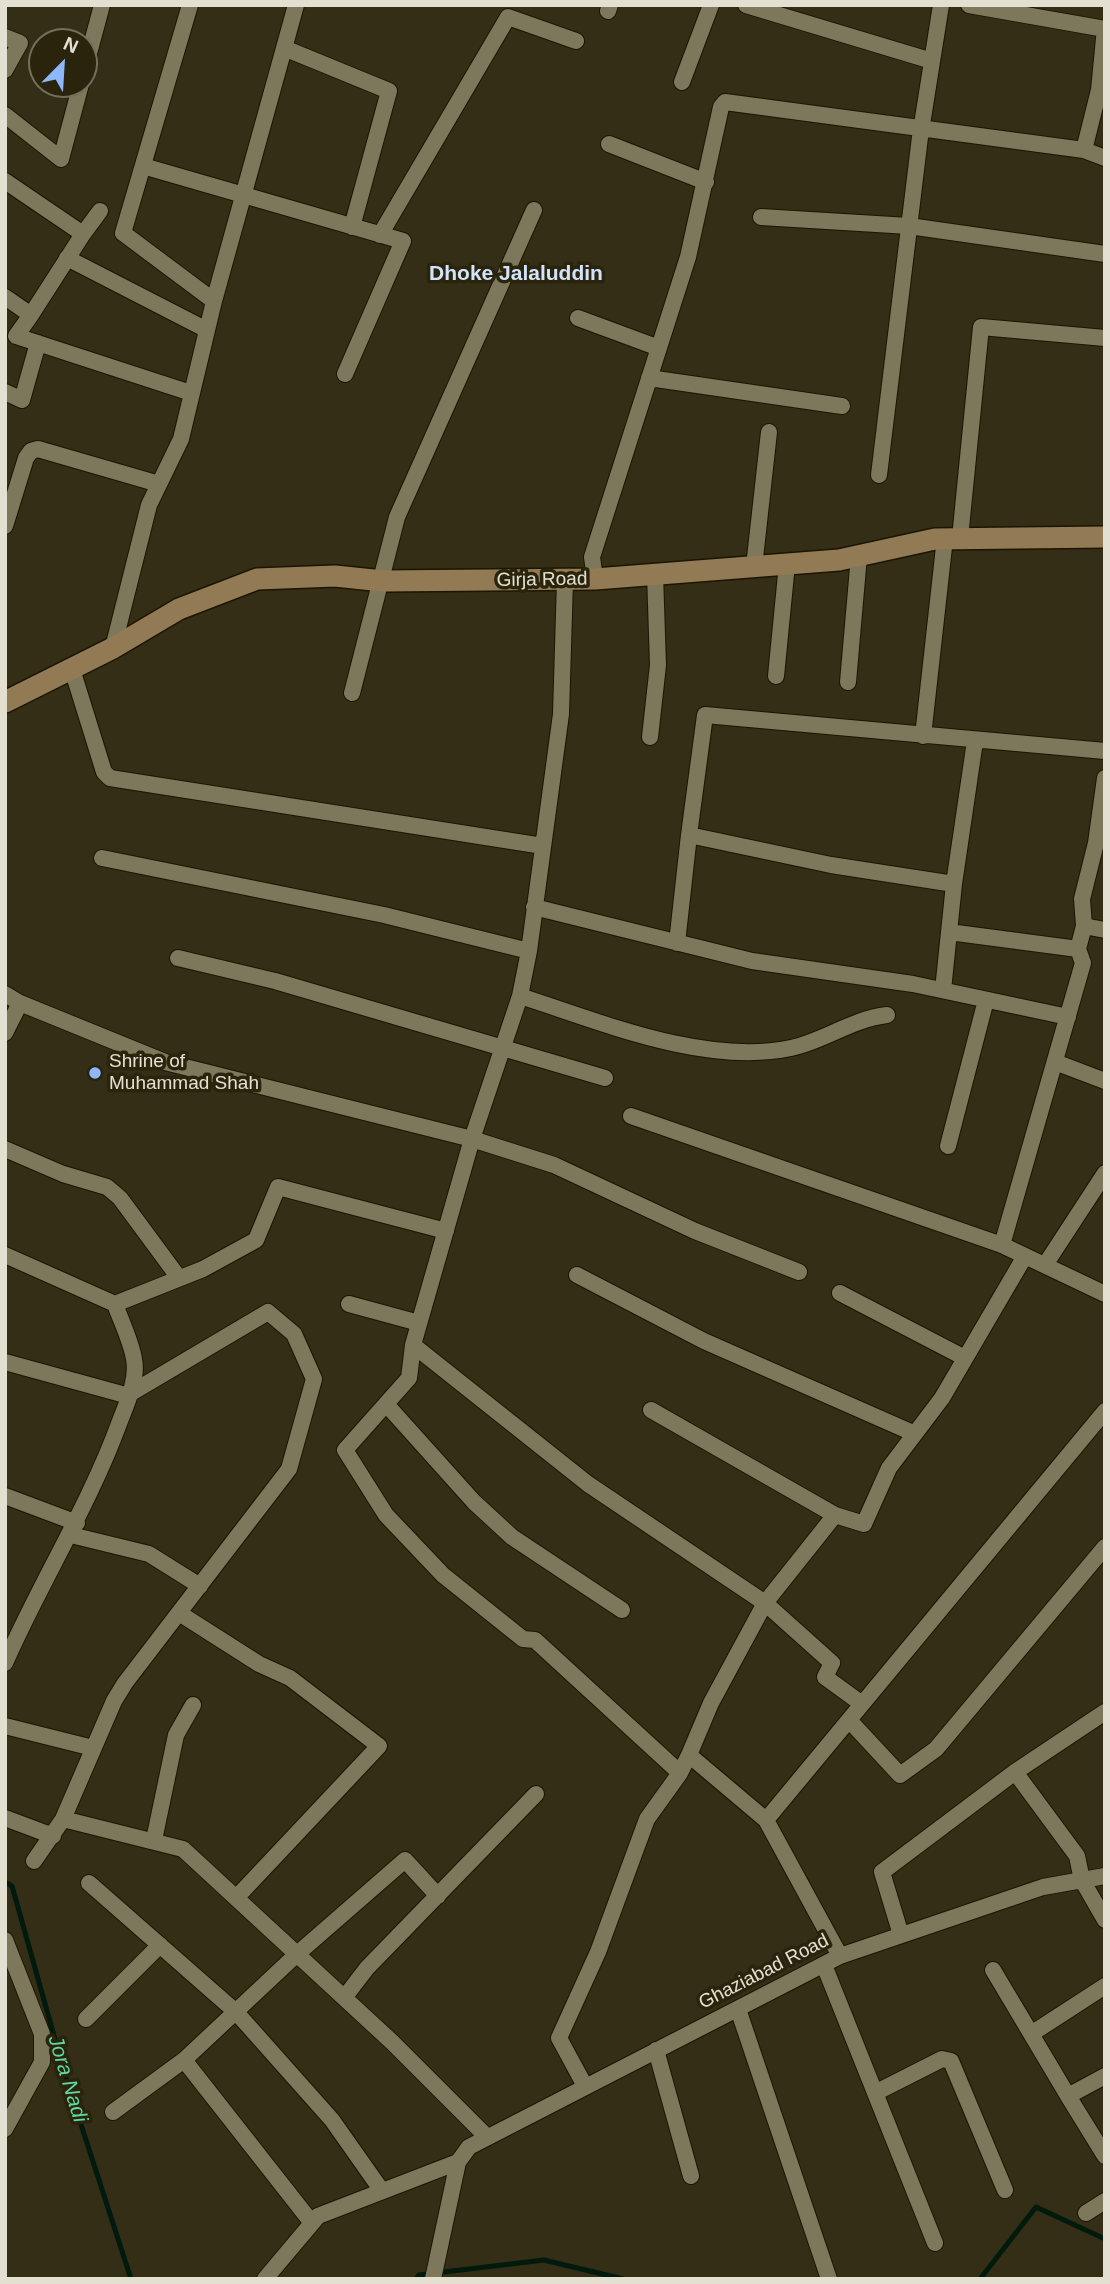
<!DOCTYPE html>
<style>
body{margin:0}
#map{position:relative;width:1110px;height:2284px;overflow:hidden;background:#332e15;font-family:Helvetica,sans-serif}
canvas{display:block}
.frame{position:absolute;inset:0;border:7px solid #e3e0d1;pointer-events:none}
.north{position:absolute;left:28px;top:28px;width:70px;height:70px;box-sizing:border-box;background:#29240b;border:2px solid #736f5a;border-radius:50%;rotate:24deg;font-size:19px;font-weight:700;line-height:28px;text-align:center;color:#e3e0d1}
.north::after{content:'';display:block;margin:auto;width:24px;height:32px;background:#8db9fc;clip-path:polygon(50% 0,100% 100%,50% 72%,0 100%)}
</style>
<div id="map">
<canvas width="1110" height="2284"></canvas>
<div class="frame"></div>
<div class="north">N</div>
</div>
<script>
const context = document.querySelector('canvas').getContext('2d');
context.lineJoin = 'round';
function trace(path, color, width, dash) {
  context.strokeStyle = color;
  context.lineWidth = width;
  context.lineCap = dash ? 'butt' : 'round';
  context.setLineDash(dash || []);
  context.stroke(path);
}
function drawText(font, color, halo, rows, align = 'center') {
  context.font = font + ' Helvetica,sans-serif';
  context.lineWidth = 7;
  context.setLineDash([]);
  context.textBaseline = 'middle';
  context.strokeStyle = halo;
  context.fillStyle = color;
  for (const [text, x, y, turn = 0] of rows) {
    context.save();
    context.translate(x, y);
    context.rotate((+turn || 0) * Math.PI / 180);
    context.textAlign = isNaN(turn) ? turn : align;
    if (halo) context.strokeText(text, 0, 0);
    context.fillText(text, 0, 0);
    context.restore();
  }
}
const stream = new Path2D(`
 M5 1882 12 1886 65 2075 131 2279
 M416 2279 419 2275 544 2260 623 2279
 M980 2279 1036 2207 1105 2239`);
const minor = new Path2D(`
 M190 5 123 233 214 301
 M746 5 932 61
 M969 5 1105 29
 M608 11 610 5
 M5 37 20 43 5 70
 M284 48 389 91 352 227
 M84 72 102 5
 M682 82 711 5
 M5 115 61 159 81 84
 M609 144 706 182
 M1084 150 1099 90 1105 28
 M143 166 403 241 345 374
 M5 181 83 234 100 211
 M761 217 909 226 1105 254
 M380 235 508 17 576 41
 M67 258 207 330
 M5 297 31 315 83 234
 M31 315 16 336 191 393
 M578 318 659 348
 M649 378 842 406
 M5 392 22 400 38 343
 M879 475 920 137 941 5
 M5 526 26 458 31 451 38 449 159 484
 M960 538 981 327 1105 338
 M754 567 769 432
 M595 579 592 557 688 257 721 107 725 102 1084 150 1105 158
 M565 580 561 714 529 951 520 996 472 1139 413 1345 588 1484 765 1603 832 1663 825 1677 862 1704
 M113 648 149 505 181 439 214 301 296 5
 M72 669 104 772 110 778 543 846
 M776 676 787 564
 M848 682 859 556
 M352 693 397 517 534 210
 M923 736 945 538
 M650 737 658 665 655 574
 M102 858 384 915 529 951
 M954 884 831 865 689 835 705 715 1105 751
 M534 907 752 961 913 984 1068 1017
 M1084 926 1082 899 1096 843 1105 778
 M1105 930 1084 926 1078 949 1083 963 1002 1245 1105 1294
 M949 932 1078 949
 M677 943 689 835
 M178 958 275 981 605 1078
 M943 990 954 884 975 741
 M5 994 20 1003 165 1062 472 1139 554 1165 695 1231 799 1272
 M520 996C601 1022 705 1066 791 1048 824 1041 852 1019 887 1015
 M5 1033 20 1003
 M1055 1062 1105 1081
 M631 1116 1002 1245
 M948 1146 986 1000
 M5 1149 63 1174 107 1187 120 1198 179 1278
 M5 1255 115 1304 203 1269 256 1240 278 1187 446 1231
 M1045 1265 1105 1173
 M577 1275 704 1341 913 1433
 M840 1293 965 1358
 M349 1304 419 1323
 M413 1345 409 1378 345 1450 386 1515 443 1575 523 1639 535 1640 680 1773 689 1755
 M5 1362 129 1396
 M386 1404 474 1502 512 1537 622 1610
 M651 1410 835 1515
 M5 1496 77 1523
 M71 1535 149 1554 200 1586
 M179 1613 259 1664 290 1678 379 1746 236 1898
 M5 1663C41 1581 89 1506 120 1421 127 1403 138 1379 134 1359 131 1341 121 1321 115 1304
 M849 1720 900 1775 936 1749 1105 1547
 M5 1726 93 1748
 M1015 1772 1105 1712
 M5 1818 53 1836
 M63 1819 183 1849 392 2042 487 2137
 M766 1820 689 1755 711 1703 765 1603 835 1515 864 1524 889 1468 942 1398 1025 1256
 M154 1840 176 1735 193 1705
 M34 1861 63 1819 114 1701 125 1683 289 1469 314 1379 294 1334 268 1312 131 1393
 M89 1883 236 2012 332 2120 382 2191
 M901 1935 882 1872 1015 1772 1077 1856 1082 1880 1105 1920
 M5 1940 42 2034V2062L5 2129
 M840 1956 766 1820 1105 1411
 M824 1965 935 2243
 M993 1970 1068 2096 1105 2076
 M344 1998 367 1968 536 1794
 M738 2009 829 2279
 M86 2019 160 1945
 M1031 2034 1105 1986
 M656 2050 691 2176
 M184 2060 312 2223
 M585 2086 559 2038 598 1952 647 1819 680 1773
 M875 2093 942 2059 951 2061 1005 2190
 M1068 2096 1105 2156
 M113 2112 184 2060 296 1955 405 1860 438 1896
 M1086 2213 1105 2201
 M265 2279 318 2216 458 2162
 M433 2279 458 2162 469 2147 840 1956 1043 1887 1105 1876`);
const secondary = new Path2D(`
 M5 702 113 648 179 609 257 579 335 576 383 581 595 579 839 560 935 539 1105 537`);
const markers = [
 [95,1073,7,"#8db9fc"]
];
const streetNames = [
 ["Girja Road",542,580,-1],
 ["Ghaziabad Road",764,1972,-27]
];
const poiNames = [
 ["Shrine of",109,1062],
 ["Muhammad Shah",109,1084]
];
const neighbourhoodNames = [
 ["Dhoke Jalaluddin",516,274]
];
const waterNames = [
 ["Jora Nadi",67,2079,73]
];
trace(stream, '#001a0e', 5);
trace(minor, '#1b1601', 18);
trace(secondary, '#1b1601', 24);
trace(minor, '#7d775c', 16);
trace(secondary, '#927b54', 21);
for (const [x, y, r, color] of markers) {
  const dot = new Path2D();
  dot.arc(x, y, r, 0, 2 * Math.PI);
  context.fillStyle = color;
  context.fill(dot);
  trace(dot, '#29240b', 2.5);
}
drawText('19px', '#e3e0d1', '#29240b', streetNames);
drawText('19px', '#e3e0d1', '#29240b', poiNames, 'left');
drawText('bold 21px', '#d2e3fd', '#29240b', neighbourhoodNames);
drawText('italic 21px', '#5fd9a3', '#29240b', waterNames);
</script>
